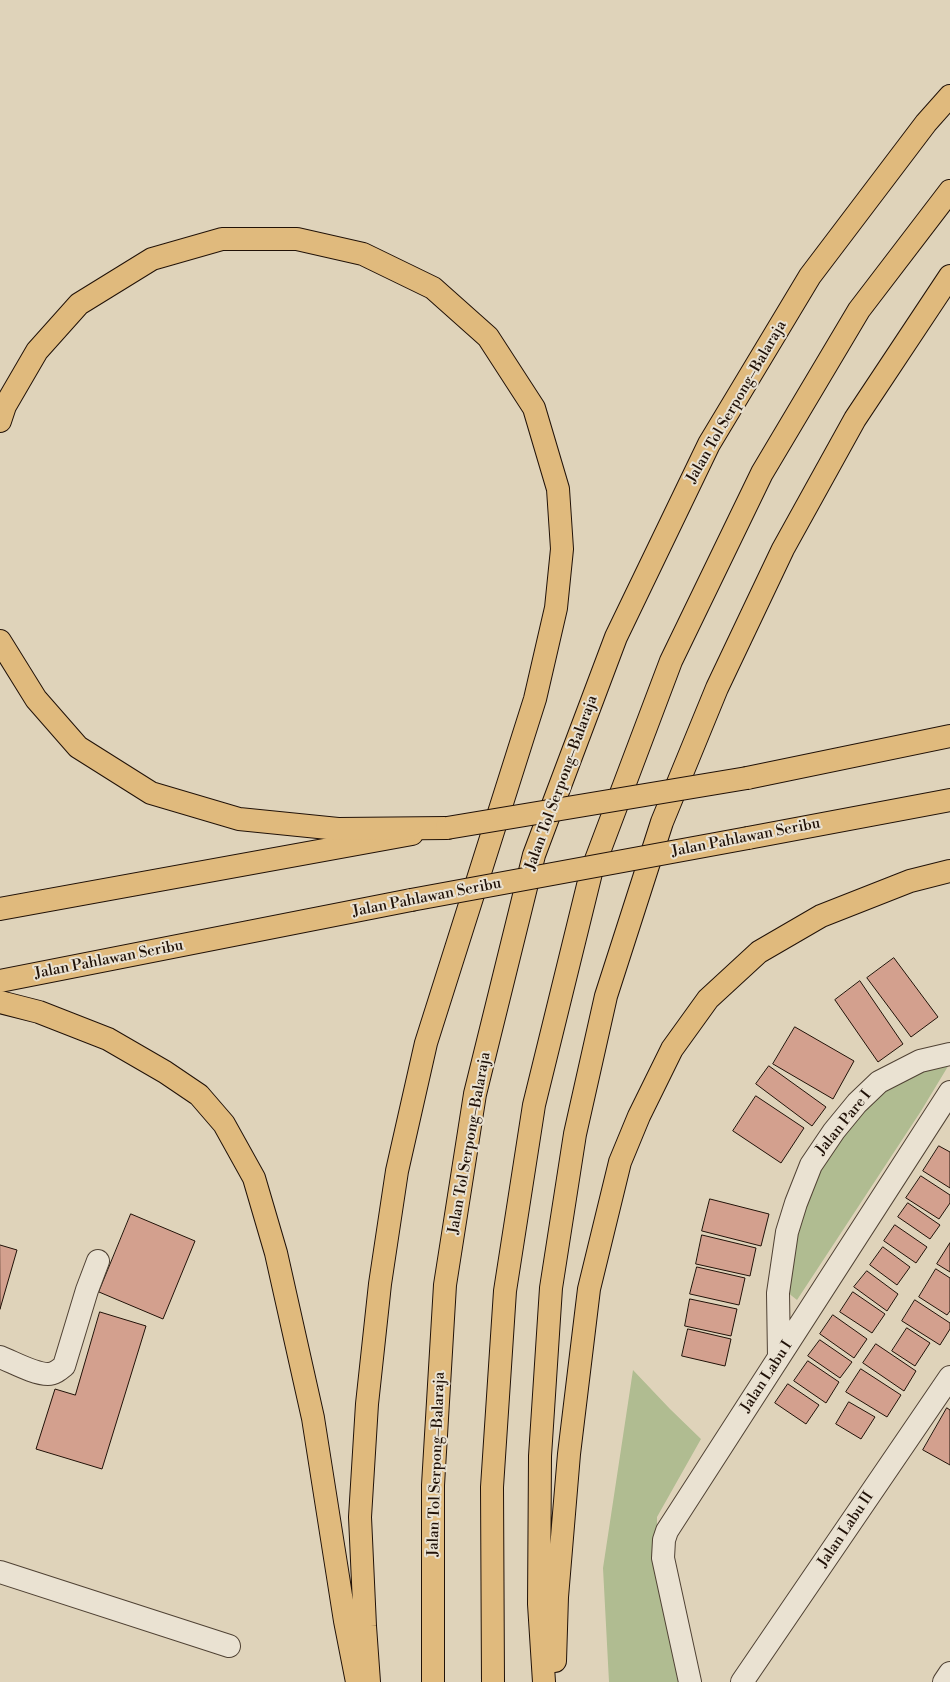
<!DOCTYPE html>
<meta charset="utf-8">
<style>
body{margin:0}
canvas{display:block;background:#dfd3ba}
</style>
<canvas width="950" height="1682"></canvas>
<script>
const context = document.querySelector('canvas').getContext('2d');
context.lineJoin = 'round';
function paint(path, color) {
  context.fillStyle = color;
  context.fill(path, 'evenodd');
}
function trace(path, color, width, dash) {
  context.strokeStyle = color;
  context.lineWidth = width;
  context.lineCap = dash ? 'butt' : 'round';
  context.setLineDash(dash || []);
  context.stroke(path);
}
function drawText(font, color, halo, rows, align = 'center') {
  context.font = font + ' "Libre Bodoni",serif';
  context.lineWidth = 4;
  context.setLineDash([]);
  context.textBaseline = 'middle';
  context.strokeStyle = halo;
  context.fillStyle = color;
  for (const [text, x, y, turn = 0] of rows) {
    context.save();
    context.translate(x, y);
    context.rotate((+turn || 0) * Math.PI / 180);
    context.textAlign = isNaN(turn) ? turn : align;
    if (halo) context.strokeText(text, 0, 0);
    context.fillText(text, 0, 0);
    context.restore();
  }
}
const green = new Path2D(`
 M950 1063 921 1111 797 1300 787 1292 805 1187 880 1087 907 1065Z
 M633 1370 670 1409 701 1439 657 1517V1579L678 1682H609L603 1568Z`);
const building = new Path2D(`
 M894 958 938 1017 911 1037 867 978Z
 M860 981 903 1044 878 1062 835 1000Z
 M795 1027 854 1061 833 1099 773 1064Z
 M769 1066 826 1107 812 1126 756 1084Z
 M756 1096 804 1128 781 1163 733 1131Z
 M939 1146 950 1152V1188L923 1171Z
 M921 1176 950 1195V1203L939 1219 906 1198Z
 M710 1199 769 1214 761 1246 702 1231Z
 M908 1203 940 1225 930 1239 898 1217Z
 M131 1214 195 1241 163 1319 99 1292Z
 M895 1225 927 1247 916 1263 884 1241Z
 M702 1235 756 1248 750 1276 696 1264Z
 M950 1243V1272L937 1264Z
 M0 1245 17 1250 0 1309Z
 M883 1247 910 1267 897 1285 870 1265Z
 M697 1267 745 1278 739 1305 690 1294Z
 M936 1269 950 1278V1311L947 1315 919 1297Z
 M867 1271 898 1294 887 1311 854 1287Z
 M853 1292 885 1314 872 1333 840 1312Z
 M690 1299 737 1309 731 1336 685 1326Z
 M915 1300 950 1323V1329L940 1345 902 1321Z
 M100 1312 146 1326 102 1469 36 1449 55 1389 75 1395Z
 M833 1315 867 1339 854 1358 820 1334Z
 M907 1328 930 1343 915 1366 892 1351Z
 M688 1329 731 1339 725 1366 682 1356Z
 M820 1340 852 1362 840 1378 808 1356Z
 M876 1344 916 1371 904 1391 863 1363Z
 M808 1361 839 1382 826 1403 794 1381Z
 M861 1369 901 1395 887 1417 846 1392Z
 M788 1384 819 1405 806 1424 775 1403Z
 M849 1402 875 1417 861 1439 836 1424Z
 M947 1408 950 1410V1465L923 1450Z`);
const minor = new Path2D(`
 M0 1357C13 1362 34 1374 48 1374 54 1374 59 1370 64 1366L87 1290 98 1261
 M779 1357 778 1293 787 1232 796 1203 811 1165 834 1131 857 1103 879 1082 920 1061 950 1054
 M0 1572 229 1646
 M690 1682 663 1558 664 1540 667 1531 950 1092
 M742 1682 950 1377
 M944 1682 950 1673`);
const major = new Path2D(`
 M747 778 950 736
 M748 838 950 800
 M0 909 412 834
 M0 981 411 900`);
const highway = new Path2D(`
 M0 421 5 406 37 351 79 304 152 259 222 239H297L363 254 433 288 488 337 534 408 558 489 562 549 556 608 535 699 426 1043 397 1171 380 1284 367 1404 360 1517 365 1626 369 1682
 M0 641 36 699 78 747 151 793 239 819 338 829 447 828
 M0 1002 39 1012 108 1039 165 1072 199 1095 224 1124 254 1178 276 1253 313 1418 345 1621 357 1682
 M555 1661 557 1597 569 1454 589 1289 620 1162 639 1116 672 1049 708 999 759 952 821 916 910 881 950 871
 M433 1682V1485L445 1285 475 1094 534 855 616 637 709 444 810 276 926 123 950 96
 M493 1682 492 1487 505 1291 534 1105 591 873 671 661 762 473 859 310 950 191
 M544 1682 539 1604 540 1456 551 1288 575 1134 606 996 662 822 717 688 783 549 855 419 950 276`);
const majorBridge = new Path2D(`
 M447 828 747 778
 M411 900 748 838`);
const streetNames = [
 ["Jalan Tol Serpong–Balaraja",737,402,-60],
 ["Jalan Tol Serpong–Balaraja",562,783,-70],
 ["Jalan Pahlawan Seribu",746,838,-11],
 ["Jalan Pahlawan Seribu",427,898,-11],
 ["Jalan Pahlawan Seribu",109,960,-11],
 ["Jalan Pare I",844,1123,-51],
 ["Jalan Tol Serpong–Balaraja",470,1143,-80],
 ["Jalan Labu I",767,1377,-57],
 ["Jalan Tol Serpong–Balaraja",437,1464,-88],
 ["Jalan Labu II",846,1530,-56]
];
paint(green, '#b0bc91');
paint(building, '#d3a08e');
trace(building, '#211208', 1);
trace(minor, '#504234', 24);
trace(major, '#211208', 24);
trace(highway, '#211208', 24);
trace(minor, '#eae2d2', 22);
trace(major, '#e0ba7d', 22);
trace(highway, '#e0ba7d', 22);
trace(majorBridge, '#211208', 24, []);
trace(majorBridge, '#e0ba7d', 22);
drawText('15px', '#211208', '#eae2d2', streetNames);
</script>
